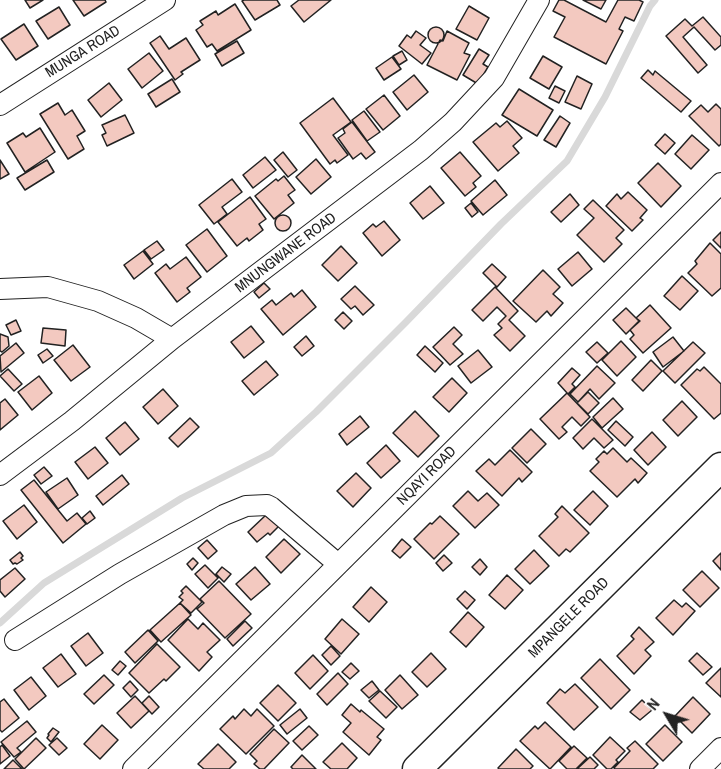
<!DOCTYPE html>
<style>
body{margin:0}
#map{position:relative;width:721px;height:769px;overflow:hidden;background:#fff;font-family:"Archivo Narrow",sans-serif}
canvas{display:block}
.north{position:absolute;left:637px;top:685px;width:60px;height:60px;-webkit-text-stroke:4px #fff;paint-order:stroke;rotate:308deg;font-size:16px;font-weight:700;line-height:24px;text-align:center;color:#222}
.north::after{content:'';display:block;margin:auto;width:21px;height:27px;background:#222;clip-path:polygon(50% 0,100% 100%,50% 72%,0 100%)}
</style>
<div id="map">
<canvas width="721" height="769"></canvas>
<div class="north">N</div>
</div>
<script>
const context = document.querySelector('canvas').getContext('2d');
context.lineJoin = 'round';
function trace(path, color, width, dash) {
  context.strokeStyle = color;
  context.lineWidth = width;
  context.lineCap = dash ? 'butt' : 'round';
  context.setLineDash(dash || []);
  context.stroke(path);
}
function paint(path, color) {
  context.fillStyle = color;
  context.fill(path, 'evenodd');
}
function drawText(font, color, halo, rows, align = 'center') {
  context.font = font + ' "Archivo Narrow",sans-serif';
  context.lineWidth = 4.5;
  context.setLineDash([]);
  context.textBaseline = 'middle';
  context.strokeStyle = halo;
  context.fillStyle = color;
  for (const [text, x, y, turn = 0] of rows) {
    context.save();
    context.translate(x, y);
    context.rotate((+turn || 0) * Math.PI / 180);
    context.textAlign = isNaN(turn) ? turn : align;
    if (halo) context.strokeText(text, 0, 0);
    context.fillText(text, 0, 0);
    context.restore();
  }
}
const stream = new Path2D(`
 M0 623 44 583 182 498 271 453 316 412 406 322 501 224 567 161 605 97 650 6 655 0`);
const building = new Path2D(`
 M25 0H43L30 8Z
 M73 0H105L106 2 84 16Z
 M244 0H277L280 5 255 20 242 1Z
 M299 0H331L304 22 291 6Z
 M559 0H564L606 22 618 0H639L643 2 634 21 625 17 619 29 623 31 606 64 554 37 565 17 553 11Z
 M583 0H606L601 9Z
 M235 4 251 30 217 51 212 44 207 47 196 30 203 25 200 21 216 11 218 15Z
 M469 6 489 18 477 40 456 29Z
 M59 7 70 25 48 39 36 21Z
 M703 17 721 37V45L715 50 694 27 683 37 707 65 698 73 666 36 685 19 692 26Z
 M24 24 38 46 16 60 1 39Z
 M428 35a8 8 0 1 1 16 0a8 8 0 1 1-16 0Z
 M416 31 426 38 420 45 431 53 422 64 399 46 407 35 411 38Z
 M447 31 469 43 464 53 470 55 457 80 427 65 440 40 443 41Z
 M160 36 169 49 186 38 200 60 181 72 183 74 175 80 150 43Z
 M237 41 244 53 222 66 215 54Z
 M479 49 489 55 483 64 488 67 478 84 463 75Z
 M402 51 407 60 399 65 393 56Z
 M149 53 163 71 142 88 128 69Z
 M543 56 562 67 549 89 530 78Z
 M392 57 401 69 384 80 376 68Z
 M648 70 653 75 655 71 691 101 681 112 641 78Z
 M414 75 428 92 407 110 393 92Z
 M577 76 592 84 581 109 565 102Z
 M172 79 180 92 156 107 148 94Z
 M109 83 122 100 101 117 88 100Z
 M555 86 565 91 559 103 549 98Z
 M519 89 553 110 537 136 502 115Z
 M384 95 400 116 383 130 366 109Z
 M333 98 351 122 333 135 348 155 337 163 335 160 330 164 300 123Z
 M58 103 65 115 72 110 85 131 77 136 84 149 68 159 40 114Z
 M716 104 721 109V144L719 146 689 116 701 105 708 112Z
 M364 111 380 132 367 141 352 120Z
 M125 115 134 133 107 146 102 135 106 133 102 125Z
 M560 116 570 123 556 147 544 140Z
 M507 121 522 138 513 146 519 153 498 171 473 142 496 123 500 127Z
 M352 122 375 152 366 159 361 153 353 159 338 138 345 133 343 129Z
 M40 128 55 152 25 172 7 143 23 133 26 137Z
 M665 134 675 143 665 154 655 145Z
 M692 135 709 150 691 169 675 154Z
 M283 152 297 170 288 177 274 160Z
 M460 152 481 176 473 183 476 187 465 196 441 168Z
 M265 157 276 170 253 188 243 175Z
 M316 159 331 177 311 194 296 177Z
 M0 160 9 174 0 179Z
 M47 160 54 172 25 190 17 178Z
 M658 163 681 186 661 207 638 183Z
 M284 176 295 190 288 195 294 203 274 219 255 196 276 179 278 181Z
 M232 179 242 192 222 207 227 214 214 224 199 205Z
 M495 180 507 195 483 215 471 201Z
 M430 186 444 203 423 219 410 203Z
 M628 192 647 210 640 218 643 220 632 231 606 206 617 194 621 199Z
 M570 194 579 205 561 222 551 212Z
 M250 197 266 219 259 224 263 230 249 241 247 238 237 246 218 222Z
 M593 200 624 230 616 238 622 244 604 262 577 235 594 218 584 209Z
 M471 203 478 212 472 217 465 208Z
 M275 223a8 8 0 1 1 16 0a8 8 0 1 1-16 0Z
 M384 221 400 240 382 256 363 233 373 224 376 227Z
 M207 229 227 256 207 272 186 245Z
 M721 232V248L713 240Z
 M157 241 164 250 151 259 144 250Z
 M710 243 721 254V288L712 296 688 273 697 264 695 261Z
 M341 246 357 263 338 281 322 265Z
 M143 251 153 264 134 279 124 265Z
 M578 252 592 269 572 286 558 269Z
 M186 257 201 277 187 288 190 292 177 302 155 273 166 264 170 269Z
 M492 264 506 277 497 287 483 273Z
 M543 270 560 287 553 294 563 303 551 316 547 311 536 322 513 301Z
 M682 276 698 291 680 310 664 296Z
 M264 283 270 289 259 298 254 292Z
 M355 286 374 305 363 315 355 306 351 309 341 299Z
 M495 287 518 311 509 320 525 336 510 351 494 335 502 328 498 324 506 316 497 307 483 321 472 310Z
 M302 290 316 307 283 335 261 309 272 300 276 305 291 293 294 297Z
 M650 305 671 328 643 353 630 339 634 335 630 330 640 321 636 318Z
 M626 308 639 321 626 334 613 320Z
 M343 312 352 321 344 329 335 320Z
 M16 320 21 331 11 335 6 325Z
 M251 326 264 342 244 358 231 342Z
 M454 327 462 335 453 344 463 354 450 365 433 347Z
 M43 328 66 330 65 346 41 343Z
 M0 334 8 337 9 346 2 352 0 351Z
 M306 336 314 346 302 356 294 347Z
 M673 337 684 351 663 367 653 352Z
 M621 341 636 357 617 376 602 360Z
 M597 342 608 353 597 363 586 352Z
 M693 342 705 353 675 383 663 371Z
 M16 343 24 353 1 372 0 356Z
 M73 345 90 367 71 381 54 360Z
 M425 346 443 363 435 372 417 355Z
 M47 349 53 356 43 363 38 355Z
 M478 350 492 367 471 383 458 366Z
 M651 360 662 371 643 391 632 380Z
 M266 361 278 375 254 395 242 381Z
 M597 366 615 383 599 399 590 389 578 402 570 394Z
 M704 367 721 384V413L714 419 681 385 697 369 700 371Z
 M572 368 580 375 572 384 575 387 568 394 558 383Z
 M8 369 22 384 14 391 0 376Z
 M39 376 52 393 32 410 18 392Z
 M452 378 467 393 449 412 433 397Z
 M163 389 178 406 158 424 143 407Z
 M588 392 599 403 588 414 577 403Z
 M567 393 590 417 581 426 572 417 562 427 567 432 559 439 540 419Z
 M613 398 623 409 602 428 593 417Z
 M5 399 18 415 0 430V403Z
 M682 401 697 417 678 436 663 420Z
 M415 411 439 436 418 457 393 433Z
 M360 416 369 427 347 445 339 434Z
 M190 418 199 427 178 447 169 438Z
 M592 419 613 440 604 448 594 438 583 449 573 438Z
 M616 421 633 437 625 446 608 430Z
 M125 422 139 439 120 455 106 438Z
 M531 429 546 444 527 463 512 448Z
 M652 432 666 447 648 465 634 450Z
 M386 445 400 461 381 478 367 463Z
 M95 447 108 463 88 479 75 462Z
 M613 448 627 462 631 458 647 473 638 483 635 479 617 497 590 471 599 462 596 459 604 451 607 454Z
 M510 450 532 472 522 482 519 478 502 496 476 471 489 459 495 465Z
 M44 467 52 476 41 484 34 475Z
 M356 473 371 488 353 507 337 491Z
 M122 475 129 484 103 505 96 496Z
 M67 478 78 495 58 509 46 492Z
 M34 480 67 521 77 513 86 524 63 543 21 490Z
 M468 491 478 501 487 493 499 505 475 528 453 506Z
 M593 491 608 506 590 525 574 510Z
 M24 505 37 522 17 539 3 521Z
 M562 506 589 533 570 552 566 549 559 556 539 536 558 517 555 514Z
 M90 511 95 518 87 524 82 518Z
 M267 514 279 526 270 535 268 533 257 542 248 532Z
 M440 516 459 534 434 559 414 539 430 523 432 524Z
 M284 539 300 554 281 573 266 557Z
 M402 539 411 547 400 558 392 551Z
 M207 540 217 551 208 559 198 548Z
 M534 550 549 566 530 584 515 569Z
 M20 552 23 556 21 558 23 560 17 564 15 563 13 564 10 560Z
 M721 553V570L713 561Z
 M444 555 452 563 443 571 436 563Z
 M193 558 198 563 192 570 187 564Z
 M480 559 487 567 480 575 472 567Z
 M205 565 218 578 208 588 195 574Z
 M222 567 231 574 224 582 216 574Z
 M255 567 270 584 251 600 236 584Z
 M15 568 25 579 5 597 0 591V580Z
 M702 571 719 588 700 607 683 590Z
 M507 575 523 590 505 609 489 595Z
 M219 581 251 614 225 638 197 609 204 603 200 599Z
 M186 586 202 602 191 613 180 603 183 600 179 597 183 593 181 591Z
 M371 587 387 602 369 622 353 607Z
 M465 591 475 600 467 609 457 599Z
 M674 600 682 607 686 603 695 611 673 635 656 618Z
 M180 603 191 615 161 642 150 630Z
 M468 612 484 627 466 647 450 632Z
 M188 619 198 629 203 623 220 640 207 652 212 657 199 671 168 640Z
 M342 619 359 634 341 654 325 639Z
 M245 621 252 628 233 646 227 639Z
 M639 627 654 642 645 650 651 656 634 674 617 656 634 639 631 636Z
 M148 630 158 641 135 663 125 652Z
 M88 633 103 653 86 666 71 646Z
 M157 644 180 667 166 681 164 679 149 693 129 673Z
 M331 646 340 656 331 665 322 655Z
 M431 653 446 669 427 687 412 672Z
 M697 653 712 667 703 675 689 661Z
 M61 654 76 674 58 687 43 668Z
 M313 655 328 671 310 689 295 673Z
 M600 659 630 690 611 709 581 678Z
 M120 661 126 666 118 675 112 670Z
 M351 663 359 671 350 679 342 672Z
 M721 668V697L706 683Z
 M338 673 348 684 327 705 317 694Z
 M104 675 114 685 94 704 84 694Z
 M400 675 418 695 402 709 385 690Z
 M31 677 46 696 29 710 14 690Z
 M130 681 138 690 131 697 123 688Z
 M372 681 379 690 369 698 361 690Z
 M575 684 598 707 574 730 547 703 560 689 565 693Z
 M278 685 296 703 278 721 260 703Z
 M380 691 397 707 386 718 369 701Z
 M135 696 149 711 131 728 117 713Z
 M149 696 159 707 152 714 142 703Z
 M693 697 710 714 692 733 675 716Z
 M4 699 19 718 2 732 0 730V702Z
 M642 700 652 710 640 720 630 712Z
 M351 704 360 712 361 710 384 729 377 737 381 740 369 755 343 732 351 723 342 715Z
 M244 709 251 716 257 709 274 726 246 754 220 729 233 716 235 719Z
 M300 709 307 718 287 734 280 725Z
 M27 721 36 732 17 748 21 752 14 757 1 742Z
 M545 722 571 747 550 769 520 741 535 726 538 729Z
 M102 725 118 740 100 759 84 744Z
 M665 725 682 742 663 761 646 744Z
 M309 726 318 735 302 750 293 741Z
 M53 728 59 732 51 742 47 738 49 735 48 734Z
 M274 729 289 743 264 769H260L254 764 257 761 250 754Z
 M610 737 625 751 616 760 618 762 611 769H607L593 755Z
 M36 738 46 748 24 769 15 759Z
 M57 738 67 748 59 755 49 745Z
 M635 741 658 764 653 769H615L614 768 630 751 627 748Z
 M342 743 357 758 347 769H331L323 762Z
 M218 744 236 762 229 769H204L198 764Z
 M2 745 10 756 0 764V747Z
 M574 746 587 758 576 769H567L559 761Z
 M516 749 533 766 530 769H499L498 768Z
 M302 755 316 769H293L291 767Z
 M590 757 598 765 594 769H577Z
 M13 760 22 769H4Z`);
const street = new Path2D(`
 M0 105 165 0
 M0 289 48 287 98 301 136 318 172 339
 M0 475 72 421 172 339 421 150 453 122 494 78 539 0
 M15 640 120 574 224 515 246 506 267 505 271 507 338 564
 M133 769 721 183
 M700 769 721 748`);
const secondary = new Path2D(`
 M417 769 721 467`);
const streetNames = [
 ["MUNGA ROAD",83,52,-32],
 ["MNUNGWANE ROAD",286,253,-37],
 ["NQAYI ROAD",427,476,-45],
 ["MPANGELE ROAD",569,618,-45]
];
trace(stream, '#d9d9d9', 7);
paint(building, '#f3c9c0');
trace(building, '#222', 1.5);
trace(street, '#222', 22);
trace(secondary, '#222', 31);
trace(street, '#fff', 20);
trace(secondary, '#fff', 28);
drawText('15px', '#222', '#fff', streetNames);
</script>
